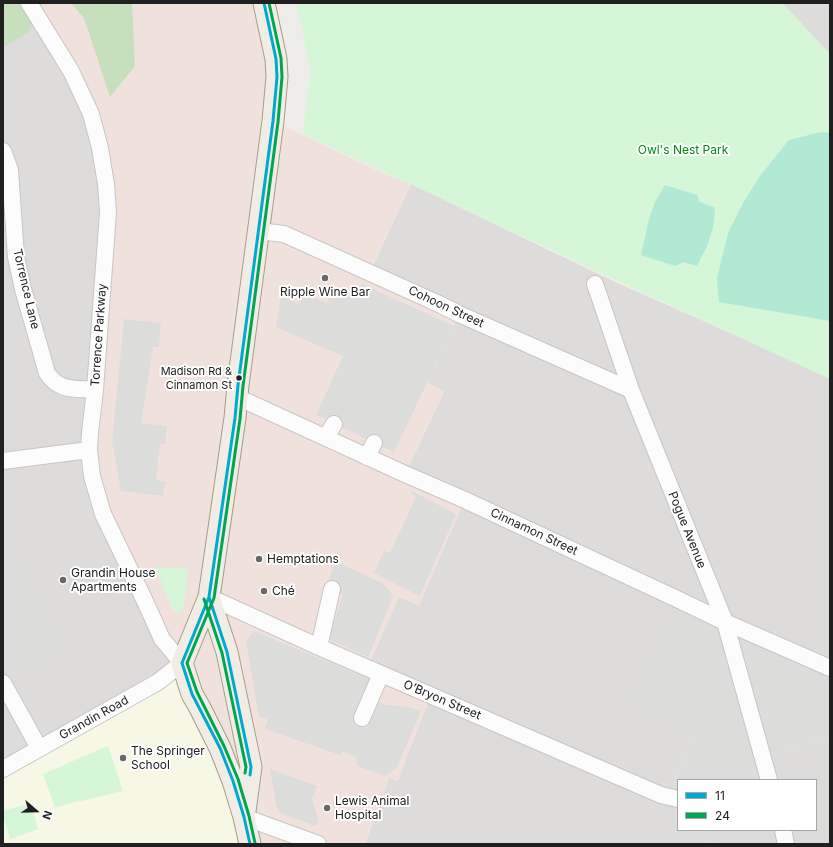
<!DOCTYPE html>
<meta charset="utf-8">
<style>
body{margin:0}
#map{position:relative;width:833px;height:847px;overflow:hidden;background:#eeede9;font-family:Inter,sans-serif}
canvas{display:block}
.frame{position:absolute;inset:0;border:4px solid #202020;pointer-events:none}
.legend{position:absolute;left:677px;top:779px;width:140px;height:52px;box-sizing:border-box;background:#fff;border:1px solid #a6a6a6;margin:0;padding:5px 7px;list-style:none;font-size:12px;color:#202020}
.legend li{display:flex;align-items:center;gap:8px;height:20px}
.legend b{width:20px;border:1px solid #a6a6a6}
.north{position:absolute;left:16px;top:791px;width:40px;height:40px;-webkit-text-stroke:3px #fff;paint-order:stroke;rotate:110deg;font-size:11px;font-weight:700;line-height:16px;text-align:center;color:#202020}
.north::after{content:'';display:block;margin:auto;width:14px;height:18px;background:#202020;clip-path:polygon(50% 0,100% 100%,50% 72%,0 100%)}
</style>
<div id="map">
<canvas width="833" height="847"></canvas>
<div class="frame"></div>
<ul class="legend">
<li><b style="height:5px;background:#00a9ce"></b>11</li>
<li><b style="height:5px;background:#00a651"></b>24</li>
</ul>
<div class="north">N</div>
</div>
<script>
const context = document.querySelector('canvas').getContext('2d');
context.lineJoin = 'round';
function paint(path, color) {
  context.fillStyle = color;
  context.fill(path, 'evenodd');
}
function trace(path, color, width, dash) {
  context.strokeStyle = color;
  context.lineWidth = width;
  context.lineCap = dash ? 'butt' : 'round';
  context.setLineDash(dash || []);
  context.stroke(path);
}
function drawText(font, color, halo, rows, align = 'center') {
  context.font = font + ' Inter,sans-serif';
  context.lineWidth = 4;
  context.setLineDash([]);
  context.textBaseline = 'middle';
  context.strokeStyle = halo;
  context.fillStyle = color;
  for (const [text, x, y, turn = 0] of rows) {
    context.save();
    context.translate(x, y);
    context.rotate((+turn || 0) * Math.PI / 180);
    context.textAlign = isNaN(turn) ? turn : align;
    if (halo) context.strokeText(text, 0, 0);
    context.fillText(text, 0, 0);
    context.restore();
  }
}
const residential = new Path2D(`
 M19 3H46L33 9 91 114 182 663 3 769V14Z
 M782 3H830V54Z
 M411 184 615 282 830 377V668L694 733 669 796 678 799V830H717V842L698 844H365L389 778 398 781 367 668 399 597 419 605 405 474 444 392 427 383 454 326 370 272Z
 M830 737V844H786L783 830H816V780H769L763 756Z`);
const commercial = new Path2D(`
 M46 3H264L273 121 387 175 411 184 370 272 459 314 427 382 444 391 405 474 465 500 419 606 399 597 367 668 431 695 398 781 389 778 365 844H250L92 476 108 213 100 148 33 10Z`);
const education = new Path2D(`
 M182 663 250 844H3V769Z`);
const religious = new Path2D(`
 M362 284 454 326 394 452 316 415 343 356 276 327 281 296 298 304 303 293 327 303 334 287 356 297Z
 M124 319 161 323 159 347H153L141 423 167 426 165 444H160L156 480 165 482 163 496 121 491 112 442Z
 M412 491 456 514 420 596 374 573 384 551 390 553 416 497 411 494Z
 M3 540 68 647 25 670 3 629Z
 M335 561 384 584 393 596 368 657 328 639 343 595 327 586Z
 M677 599 830 668V737L763 756 769 780H678V799L669 796 694 733 630 704Z
 M254 631 372 680 355 721 363 725 373 700 386 705 407 707 421 711 397 767 386 776 357 766V761L355 757 342 751 340 755 265 729 268 720 259 716 246 641Z
 M270 769 317 786 312 799 318 819 316 826 282 814 277 808Z
 M717 830H783L786 844H698L717 842Z`);
const forest = new Path2D(`
 M3 3H43L28 32 3 48Z
 M69 3H132L135 66 110 97 84 18 71 3Z`);
const park = new Path2D(`
 M296 3H782L830 54V379L708 323 303 134 311 70Z
 M155 567 188 569 184 605 182 611 179 613H176L173 610Z
 M108 746 123 791 55 807 43 774Z
 M30 803 38 829 10 839 3 816V811Z`);
const pitch = new Path2D(`
 M821 132 830 133V321L719 302 717 278 728 233 743 203 760 176 789 140Z
 M665 185 697 195 700 202 715 208 713 228 707 246 697 266 684 262 675 266 641 255 649 219 655 202Z`);
const minor = new Path2D(`
 M3 151 10 170 16 257 23 289 47 373C59 392 75 388 95 390
 M259 231 284 234 439 304 459 314 631 390
 M595 284 631 390 725 622 769 780
 M237 397 405 474 465 500 677 599 725 622 830 668
 M326 437 334 424
 M367 457 374 443
 M3 461 89 450
 M209 597 319 647 661 795 678 799
 M319 647 332 589
 M3 683 39 748
 M362 718 381 674
 M3 769 158 682 182 663 162 639 144 599 103 514 92 476 89 450 90 433 95 390 108 212 106 184 100 148 91 114 71 71 29 3
 M244 817 318 844
 M783 830 786 844`);
const major = new Path2D(`
 M209 597 227 652 251 767 245 811
 M250 844 244 817 233 781 220 748 200 708 192 694 182 663 209 597 235 418 238 385 273 121 277 77 276 59 264 3`);
const bus1 = new Path2D(`
 M211 582 209 597 227 652 251 767 250 775
 M250 844 244 817 233 781 220 748 192 694 182 663 209 597 235 418 238 385 273 121 277 77 276 59 264 3`);
const bus2 = new Path2D(`
 M204 599 222 653 246 767 245 773
 M255 843 249 816 238 779 224 746 197 692 187 663 214 598 240 419 243 386 278 122 282 77 281 58 269 3`);
const markers = [
 [325,278,4,"#686866"],
 [239,378,3.5,"#202020"],
 [259,559,4,"#686866"],
 [63,580,4,"#686866"],
 [264,591,4,"#686866"],
 [123,758,4,"#686866"],
 [327,808,4,"#686866"]
];
const busNames = [
 ["Madison Rd &",232,372],
 ["Cinnamon St",232,386]
];
const parkNames = [
 ["Owl's Nest Park",683,150]
];
const streetNames = [
 ["Torrence Lane",26,289,77],
 ["Cohoon Street",446,307,25],
 ["Torrence Parkway",99,335,-86],
 ["Pogue Avenue",687,530,68],
 ["Cinnamon Street",534,532,25],
 ["O’Bryon Street",442,700,23],
 ["Grandin Road",94,718,-29]
];
const poiNames = [
 ["Ripple Wine Bar",325,292,"center"],
 ["Hemptations",267,559],
 ["Grandin House",71,573],
 ["Apartments",71,587],
 ["Ché",272,591],
 ["The Springer",131,751],
 ["School",131,765],
 ["Lewis Animal",335,801],
 ["Hospital",335,815]
];
paint(residential, '#dddcda');
paint(commercial, '#f1e1dd');
paint(education, '#f6f7e5');
paint(religious, '#dcdcda');
paint(forest, '#c6dfbc');
paint(park, '#d5f6d7');
paint(pitch, '#b1e9d5');
trace(minor, '#c7c6c5', 18);
trace(major, '#a59d85', 23);
trace(minor, '#fcfcfc', 16);
trace(major, '#f1ede6', 21);
trace(bus1, '#00a9ce', 3);
trace(bus2, '#00a651', 3);
for (const [x, y, r, color] of markers) {
  const dot = new Path2D();
  dot.arc(x, y, r, 0, 2 * Math.PI);
  context.fillStyle = color;
  context.fill(dot);
  trace(dot, '#fff', 1.5);
}
drawText('11px', '#202020', '#fff', busNames, 'right');
drawText('12px', '#048817', '#fff', parkNames);
drawText('12px', '#202020', '#fff', streetNames);
drawText('12px', '#202020', '#fff', poiNames, 'left');
</script>
